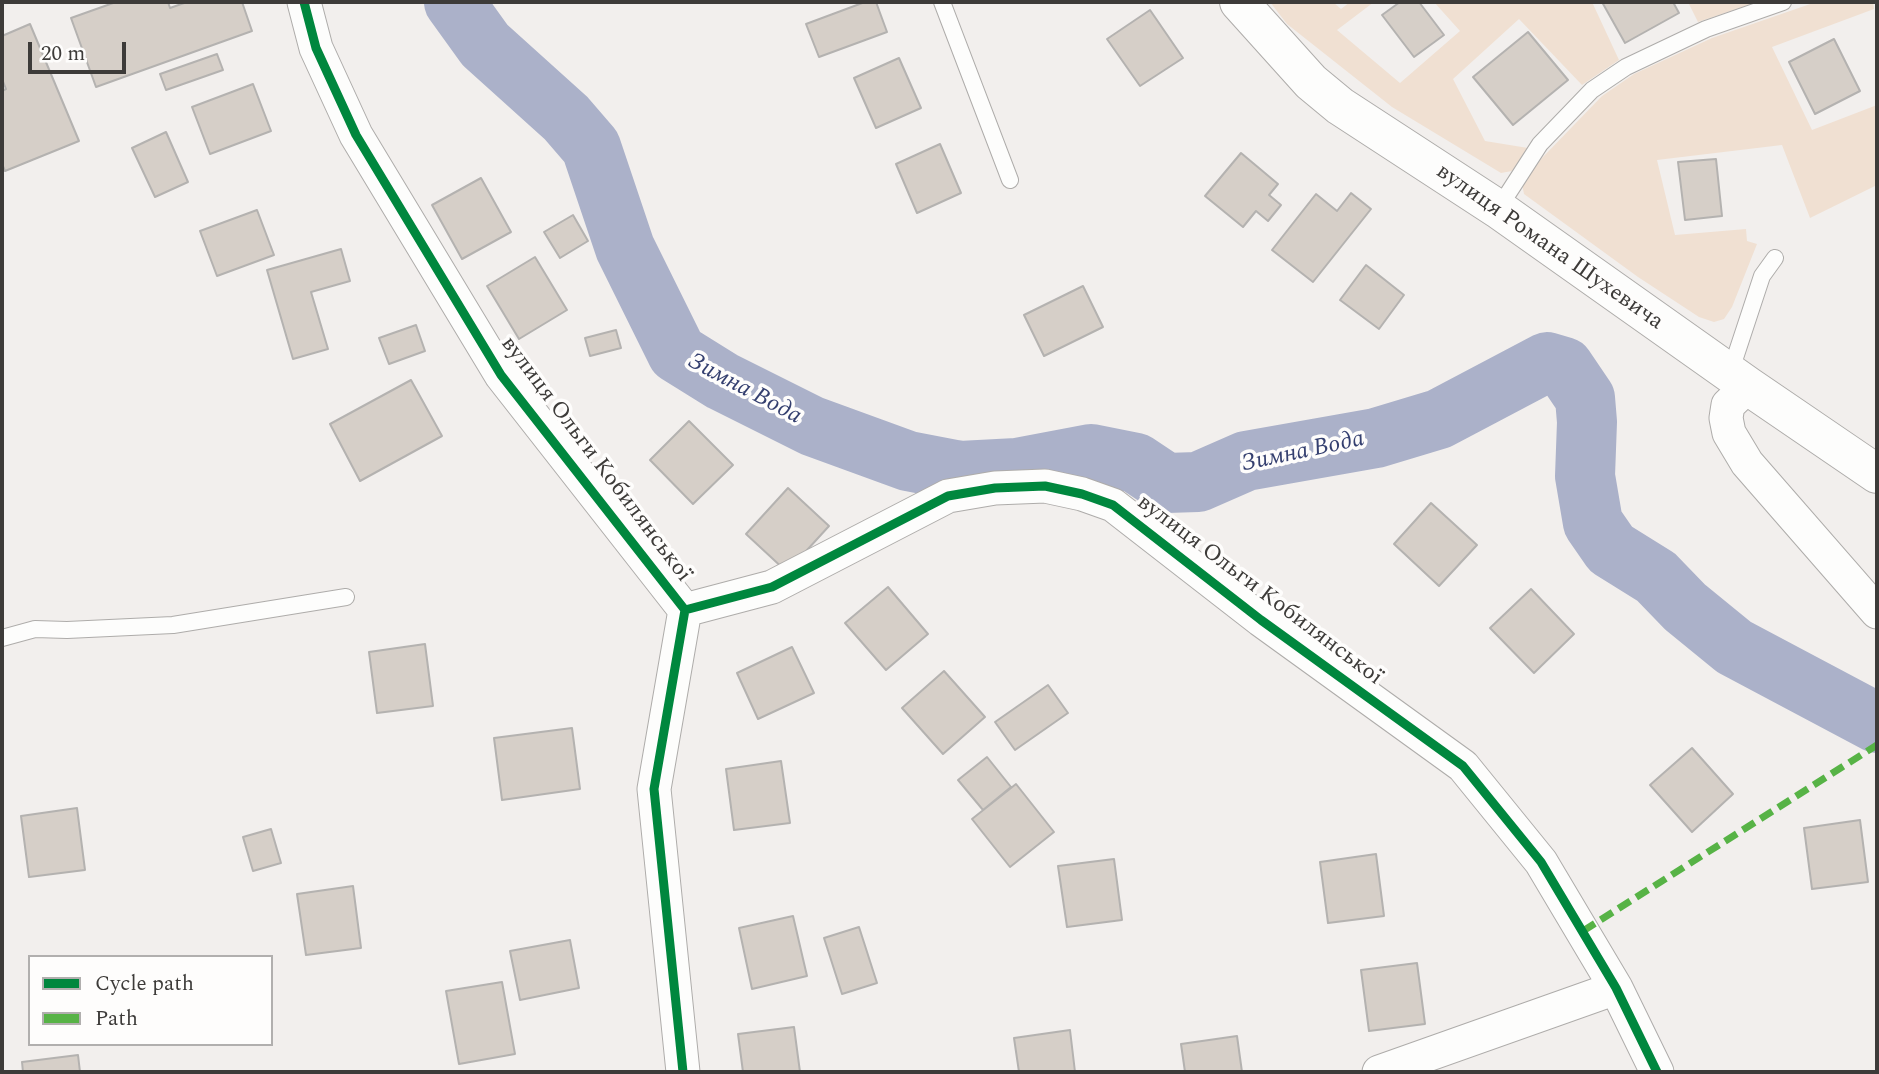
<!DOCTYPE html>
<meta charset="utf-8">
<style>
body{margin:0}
#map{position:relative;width:1879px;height:1074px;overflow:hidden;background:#f2efed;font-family:Spectral,serif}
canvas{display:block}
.frame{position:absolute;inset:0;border:4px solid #3d3b39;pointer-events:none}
.legend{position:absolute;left:28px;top:955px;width:245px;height:91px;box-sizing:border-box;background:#fefdfc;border:2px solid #b1afae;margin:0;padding:9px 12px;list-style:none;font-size:21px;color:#3d3b39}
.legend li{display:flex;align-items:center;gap:14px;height:35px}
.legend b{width:35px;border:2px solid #b1afae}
.scale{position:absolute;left:28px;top:42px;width:98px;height:32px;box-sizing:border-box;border:4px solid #3d3b39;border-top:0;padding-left:9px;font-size:21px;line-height:24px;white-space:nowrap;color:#3d3b39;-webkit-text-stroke:5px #fefdfc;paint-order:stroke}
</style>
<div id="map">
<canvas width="1879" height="1074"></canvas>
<div class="frame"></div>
<ul class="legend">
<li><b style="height:9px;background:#00873e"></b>Cycle path</li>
<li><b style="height:9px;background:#57b346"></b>Path</li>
</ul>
<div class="scale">20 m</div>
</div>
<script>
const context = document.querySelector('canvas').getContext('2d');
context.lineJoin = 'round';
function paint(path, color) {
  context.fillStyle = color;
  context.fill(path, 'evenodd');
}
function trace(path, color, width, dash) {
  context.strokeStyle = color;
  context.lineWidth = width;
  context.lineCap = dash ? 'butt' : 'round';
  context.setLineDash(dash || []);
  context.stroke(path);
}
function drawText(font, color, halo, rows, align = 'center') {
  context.font = font + ' Spectral,serif';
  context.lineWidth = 7;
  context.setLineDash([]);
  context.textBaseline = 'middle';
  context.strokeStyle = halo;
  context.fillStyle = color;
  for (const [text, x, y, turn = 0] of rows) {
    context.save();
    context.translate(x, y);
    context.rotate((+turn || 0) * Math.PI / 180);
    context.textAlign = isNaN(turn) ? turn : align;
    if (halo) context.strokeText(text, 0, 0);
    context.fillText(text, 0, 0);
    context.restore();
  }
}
const green = new Path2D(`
 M1270 2H1333L1341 9 1350 2H1374L1337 30 1400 83 1460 31 1434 2H1592L1619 60 1582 85 1519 19 1453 79 1485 141 1528 148 1512 171 1501 173 1392 107 1287 24Z
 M1688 2H1757L1698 22Z
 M1816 2H1873L1874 9 1772 47 1812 130 1877 105V185L1810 218 1782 145 1657 160 1675 235 1746 229 1747 241 1757 244 1732 307 1724 319 1714 322 1699 317 1638 277 1524 194 1522 184 1542 158 1602 96 1634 74 1712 38Z`);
const river = new Path2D(`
 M454 2 485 45 566 118 591 147 625 248 677 353 722 381 812 426 908 461 960 471 1017 468 1091 454 1136 463 1166 483 1198 482 1246 461 1376 438 1439 419 1547 362 1564 367 1585 398 1587 422 1585 476 1593 523 1611 549 1656 577 1685 607 1734 647 1877 723`);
const building = new Path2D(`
 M116 2H168L170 8 187 2H242L252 31 96 87 71 18Z
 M865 2H876L887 32 819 57 806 24Z
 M1400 2H1419L1444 35 1414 57 1382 15Z
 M1602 2H1673L1679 13 1625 43Z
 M1150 10 1183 58 1140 86 1107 39Z
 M30 24 79 141 5 171 2 164V91L6 89 2 79V36Z
 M1528 32 1568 80 1513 125 1473 77Z
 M1834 39 1860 91 1815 114 1789 62Z
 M217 54 223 70 166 90 160 74Z
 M899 58 921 108 876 128 854 78Z
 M253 84 271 131 210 154 192 107Z
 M166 132 188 182 155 197 132 148Z
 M940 144 961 193 917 213 896 164Z
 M1241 153 1278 184 1269 195 1281 205 1268 221 1256 211 1243 227 1205 196Z
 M1716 159 1722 216 1685 220 1678 162Z
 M481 178 511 232 462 259 432 205Z
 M1351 193 1371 209 1313 282 1272 250 1316 194 1337 211Z
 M257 210 274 255 217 276 200 231Z
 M573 215 588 241 560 258 544 232Z
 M341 249 350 281 311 292 328 349 293 359 267 270Z
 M535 257 567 310 519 339 487 286Z
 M1366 265 1404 295 1379 329 1340 300Z
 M1083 286 1103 327 1044 356 1024 315Z
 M416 325 425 351 389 364 379 338Z
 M616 330 621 348 590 356 585 338Z
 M411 380 442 436 360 481 330 424Z
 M689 421 733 465 693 504 650 460Z
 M788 488 829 526 787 572 746 534Z
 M1431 503 1477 545 1439 586 1394 544Z
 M888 587 928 634 886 670 845 623Z
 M1531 589 1574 634 1534 673 1490 628Z
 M425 644 433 706 377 713 369 652Z
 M792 647 814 693 758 719 737 673Z
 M944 671 985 717 943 754 902 708Z
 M1048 685 1068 713 1015 750 995 722Z
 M572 728 580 789 502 800 494 738Z
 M1692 748 1733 794 1692 832 1650 785Z
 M987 757 1011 787 983 810 958 780Z
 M781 761 790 823 734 830 726 769Z
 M1016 784 1054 832 1010 867 972 819Z
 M77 808 85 870 29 877 21 816Z
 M1860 820 1868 882 1812 889 1804 828Z
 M271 829 281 863 253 871 243 837Z
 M1376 854 1384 916 1328 923 1320 862Z
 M1114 859 1122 920 1067 927 1058 866Z
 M353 886 361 948 306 955 297 894Z
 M793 916 807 976 752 989 739 928Z
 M859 927 877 983 842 994 824 938Z
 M570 940 579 988 520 1000 510 951Z
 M1417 963 1425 1024 1369 1031 1361 970Z
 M502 982 515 1054 459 1064 446 991Z
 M794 1027 800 1072H743L738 1034Z
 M1070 1030 1075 1072H1019L1014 1038Z
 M1237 1036 1242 1072H1185L1181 1044Z
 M78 1055 80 1072H23L22 1062Z`);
const lane = new Path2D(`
 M942 2 1010 180
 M1498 209 1540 144 1592 90 1626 67 1706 29 1783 2
 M1730 373 1762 276 1775 258
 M2 638 35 629 67 630 173 625 346 597`);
const street = new Path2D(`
 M304 2 316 48 356 135 501 375 685 610 772 587 948 496 995 488 1045 486 1082 494 1113 505 1261 620 1463 766 1541 862 1616 988 1657 1072
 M1748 386 1728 405 1726 418 1729 433 1747 463 1877 612
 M683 1072 654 789 685 610
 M1379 1072 1616 988`);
const secondary = new Path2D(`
 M1239 2 1311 82 1340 106 1498 209 1748 386 1877 474`);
const quiet = new Path2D(`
 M1583 931 1877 745`);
const cycleway = new Path2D(`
 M304 2 316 48 356 135 501 375 685 610 772 587 948 496 995 488 1045 486 1082 494 1113 505 1261 620 1463 766 1541 862 1616 988 1657 1072
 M683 1072 654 789 685 610`);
const streetNames = [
 ["вулиця Романа Шухевича",1549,248,35],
 ["вулиця Ольги Кобилянської",595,460,53],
 ["вулиця Ольги Кобилянської",1259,591,37]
];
const waterNames = [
 ["Зимна Вода",744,390,28],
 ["Зимна Вода",1303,453,-12]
];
paint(green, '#f0e0d2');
trace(river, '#abb1c9', 60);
paint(building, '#d6cfc8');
trace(building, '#b4b2b0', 2);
trace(lane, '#aeacaa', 18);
trace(street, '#aeacaa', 35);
trace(secondary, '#aeacaa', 40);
trace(lane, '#fdfdfc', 16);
trace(street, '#fdfdfc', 33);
trace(secondary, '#fdfdfc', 38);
trace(quiet, '#57b346', 7, [14, 7]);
trace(cycleway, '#00873e', 9);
drawText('23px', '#3d3b39', '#fefdfc', streetNames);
drawText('italic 24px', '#343f6f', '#fefdfc', waterNames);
</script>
